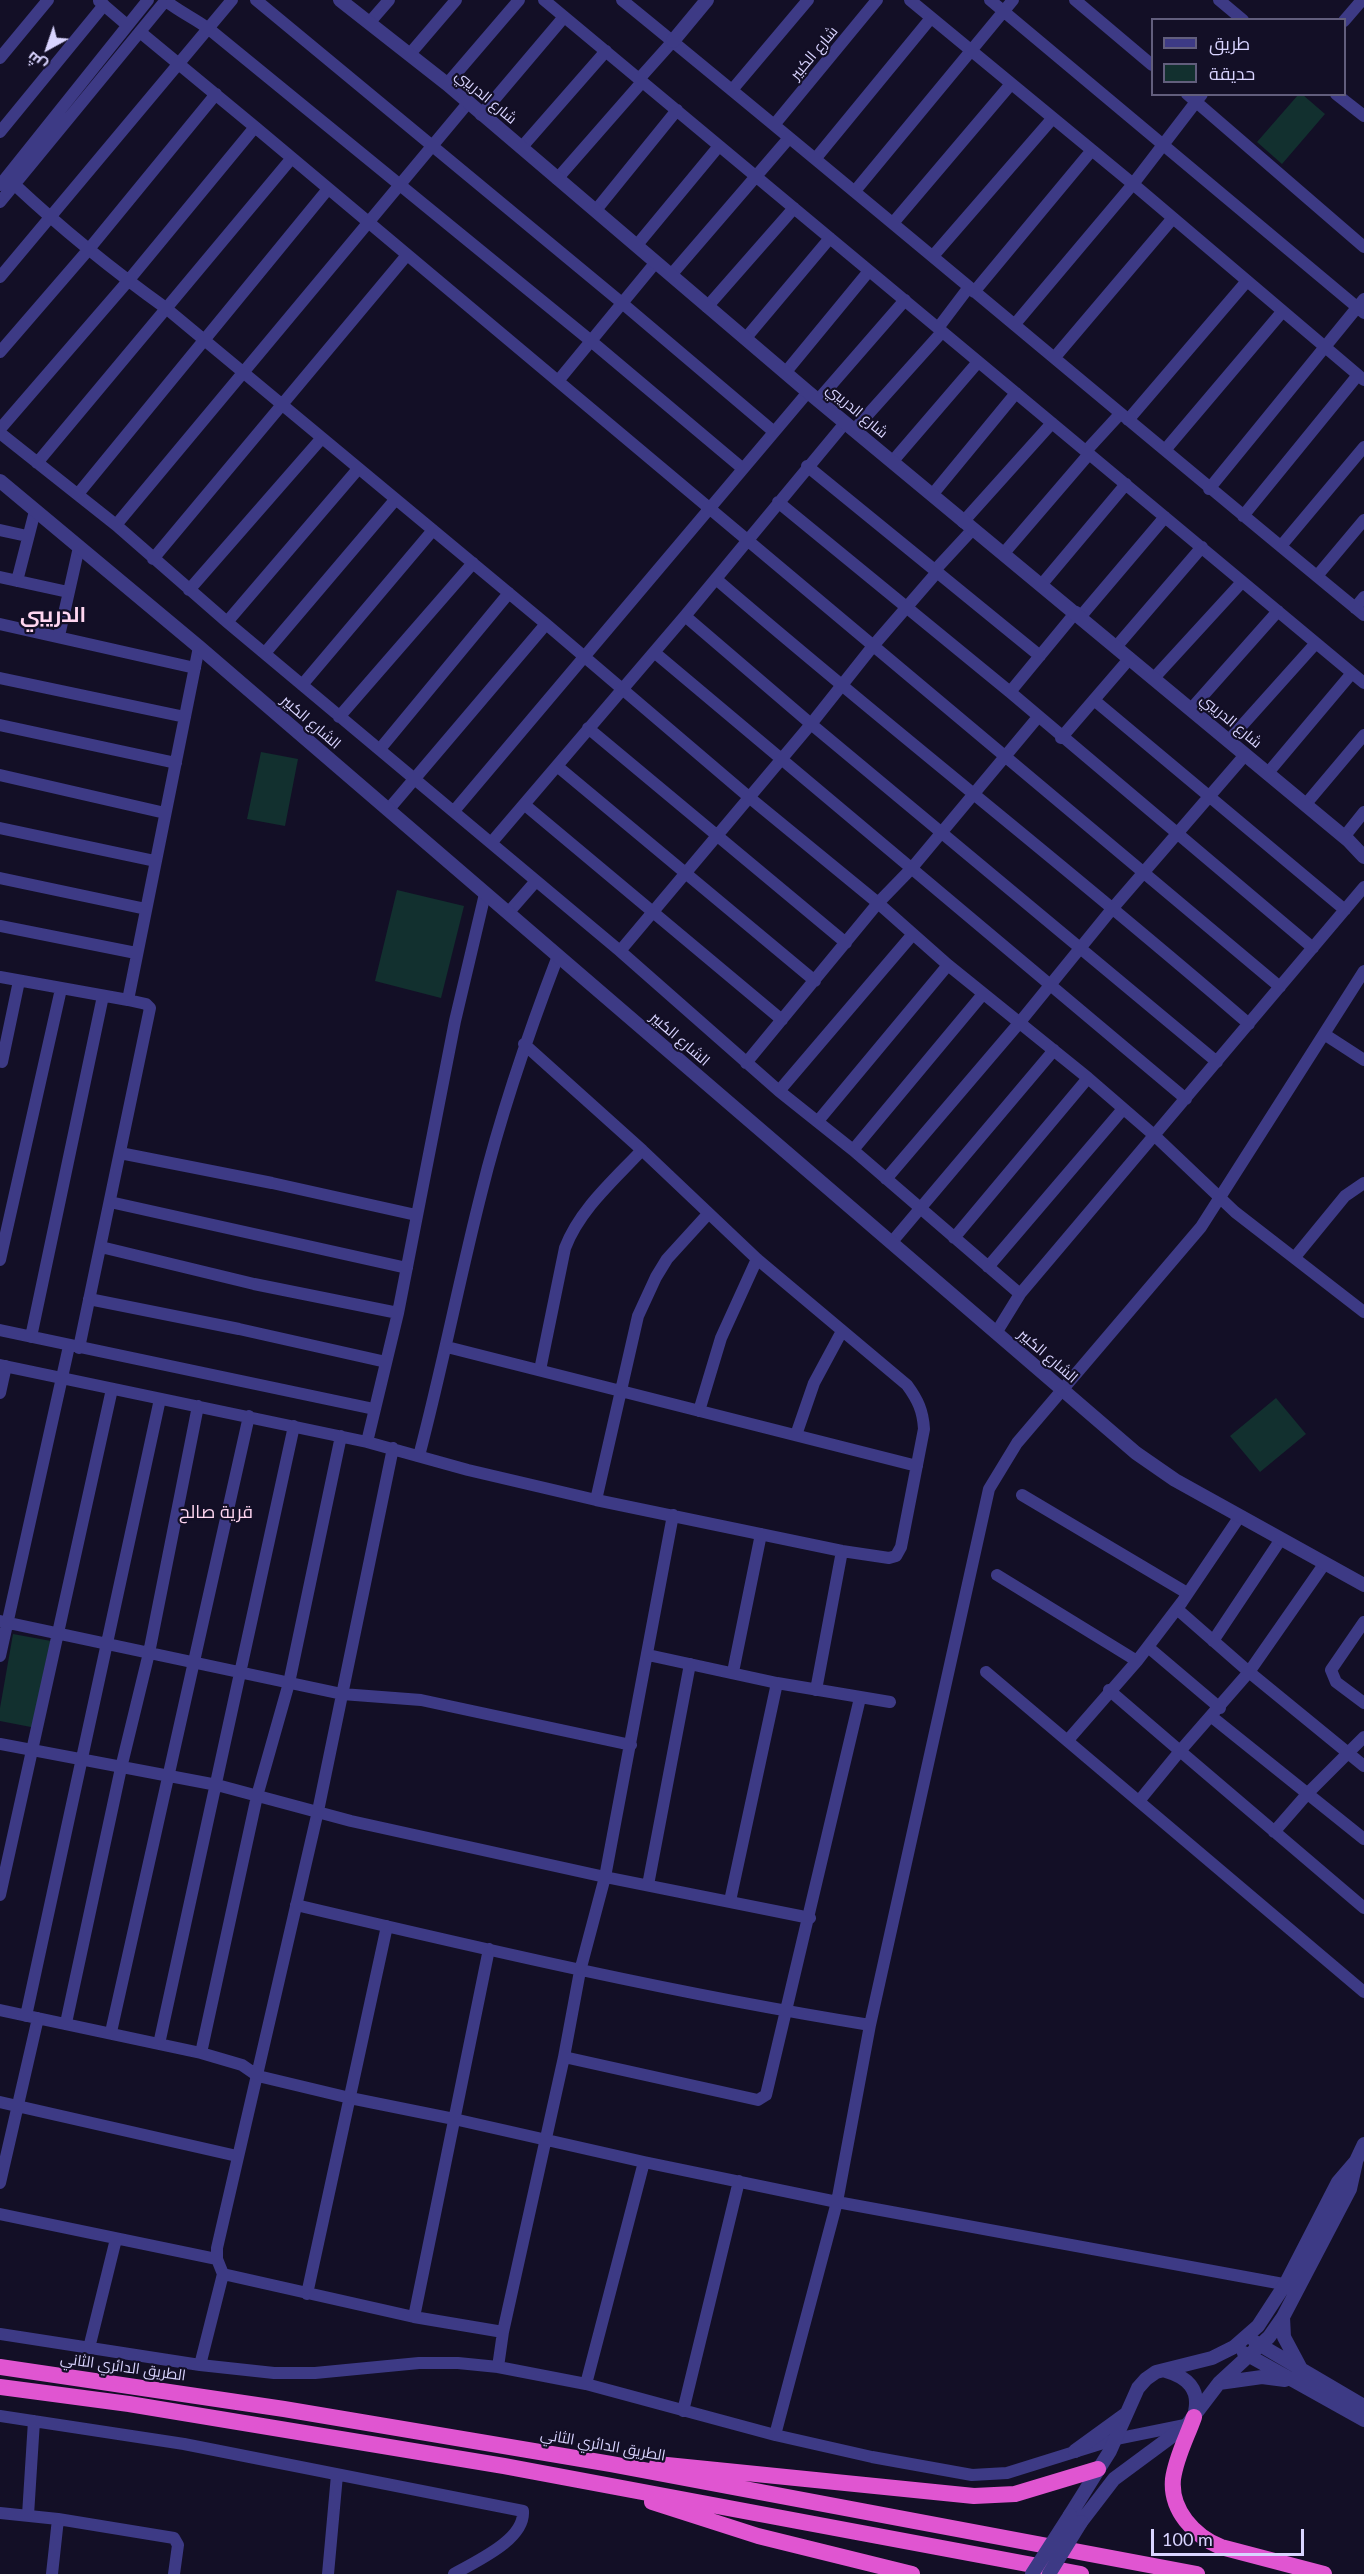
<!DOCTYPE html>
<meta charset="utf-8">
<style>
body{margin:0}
#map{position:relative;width:1364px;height:2574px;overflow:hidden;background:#130f26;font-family:Lato,Cairo,sans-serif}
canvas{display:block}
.legend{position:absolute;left:1151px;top:18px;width:195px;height:78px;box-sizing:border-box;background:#130f26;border:2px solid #625e7d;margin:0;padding:8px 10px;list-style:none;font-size:18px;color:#d9d4ff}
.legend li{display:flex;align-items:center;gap:12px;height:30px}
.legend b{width:30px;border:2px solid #625e7d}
.north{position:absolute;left:18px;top:18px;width:60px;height:60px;-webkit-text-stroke:4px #130f26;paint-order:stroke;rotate:220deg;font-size:16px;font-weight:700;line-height:24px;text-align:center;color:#d9d4ff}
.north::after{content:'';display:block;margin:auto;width:21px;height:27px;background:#d9d4ff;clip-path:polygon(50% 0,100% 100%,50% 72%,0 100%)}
.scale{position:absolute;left:1151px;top:2529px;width:153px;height:27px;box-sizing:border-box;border:3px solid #d9d4ff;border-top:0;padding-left:8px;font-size:18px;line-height:21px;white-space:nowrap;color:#d9d4ff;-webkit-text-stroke:4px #130f26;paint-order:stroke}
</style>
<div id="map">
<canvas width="1364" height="2574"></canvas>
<ul class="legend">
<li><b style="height:8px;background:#3d3a85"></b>طريق</li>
<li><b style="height:16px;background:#12302f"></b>حديقة</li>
</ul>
<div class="north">ش</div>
<div class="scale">100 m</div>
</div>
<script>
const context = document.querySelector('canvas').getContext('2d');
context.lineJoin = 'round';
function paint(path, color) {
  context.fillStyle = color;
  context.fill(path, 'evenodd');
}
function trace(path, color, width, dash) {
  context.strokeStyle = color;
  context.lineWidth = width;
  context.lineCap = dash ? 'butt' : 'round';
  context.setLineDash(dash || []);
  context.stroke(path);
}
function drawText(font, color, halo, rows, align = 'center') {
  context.font = font + ' Lato,Cairo,sans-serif';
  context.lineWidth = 4.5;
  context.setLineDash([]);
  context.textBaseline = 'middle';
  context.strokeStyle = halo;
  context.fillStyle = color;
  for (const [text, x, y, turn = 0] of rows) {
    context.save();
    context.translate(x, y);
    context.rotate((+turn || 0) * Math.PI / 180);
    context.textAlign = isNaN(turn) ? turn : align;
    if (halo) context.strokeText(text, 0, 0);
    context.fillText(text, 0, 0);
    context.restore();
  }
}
const green = new Path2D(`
 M1298 95H1303L1325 114 1282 164 1257 142Z
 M261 752 298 759 285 826 247 819Z
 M397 890 464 906 441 998 375 981Z
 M1276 1398 1306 1434 1260 1472 1230 1436Z
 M13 1634 51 1641 36 1728 0 1721V1708Z`);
const minor = new Path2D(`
 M256 0 622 303 773 431
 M544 0 1364 683
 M622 0C871 203 1116 411 1364 615
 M910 0 1133 184 1364 380
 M990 0 1364 313
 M1075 0 1152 65
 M1219 0 1243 20
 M99 1 127 25
 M166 1C180 12 194 18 209 29L591 341 742 468
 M1344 21 1362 0
 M369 23 389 0
 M140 32 255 127 1280 987
 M409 55 456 0
 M0 58 48 0
 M639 79 673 41
 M447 84 519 0
 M732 90 808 0
 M1187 94 1364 247
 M1336 94 1364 116
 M481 115 564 17
 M774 125 877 0
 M0 132 104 5
 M521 148 606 51
 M816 158 931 18
 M557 179 642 82
 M0 185 148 0
 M15 185C63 230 114 271 167 309L546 624 750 798 878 903 948 965 1088 1078 1155 1136 1235 1212 1364 1312
 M855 191 1013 0
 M0 202 166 0
 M596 210 677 110
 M893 223 1011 84
 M637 245 719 146
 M933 256 1052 119
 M671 275 789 138
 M0 277 232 0
 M974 292 1092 150
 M707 307 794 208
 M1015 324 1133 184 1202 94
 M938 328 969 287
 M745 339 830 238
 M0 352 89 249 216 94
 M1055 357 1173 218
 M785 373 869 271
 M558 381 656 262
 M818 400 905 300
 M1128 420 1247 281
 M0 429 128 281 255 127
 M854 430 942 332
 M0 433 116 525 227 622 620 951 779 1091 853 1150 1020 1294 1364 887
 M1165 450 1282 312
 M1086 451 1120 414
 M892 462 978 362
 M37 463 291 159
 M807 466 1040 656
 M1209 489 1364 299
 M78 494 328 189
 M932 495 1016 393
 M778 502 1010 692 1313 948
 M1243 516 1358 375
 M963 522 1052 423
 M116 525 468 103
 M0 530 27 536
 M1281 546 1364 447
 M1004 553 1089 454
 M153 559 407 255
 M936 569 973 529
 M1317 576 1364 520
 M0 577 68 592
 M716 579C891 730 1074 872 1249 1024
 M17 581 35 511
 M1042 584 1126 484
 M189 590 321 439
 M1355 608 1364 597
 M685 616 811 724 1217 1062
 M1081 616 1165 517
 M227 622 358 469
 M0 624 195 668
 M59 636 79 547
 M1116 647 1202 547
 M654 652 1186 1099
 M265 653 395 500
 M0 678 185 717
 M1154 678 1242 582
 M302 685 433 530
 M1010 692 1076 612
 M1094 700 1345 910
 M1191 709 1278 611
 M339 717 473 563
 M0 725 176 763
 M588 728 846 943
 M1061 738 1130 658
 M1229 740 1316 643
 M380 749 509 593
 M557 766 815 981
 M1267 774 1352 673
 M0 775 165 813
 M525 805 782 1020
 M1305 805 1364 735
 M388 810 546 624
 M454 811 808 392
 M0 828 155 861
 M1344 837 1364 812
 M491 843 685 616 845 423
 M0 878 146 909
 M508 913 536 881
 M0 926 136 953
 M620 951 811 724 873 646 938 571
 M0 977 128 1000 146 1004 150 1008 79 1348
 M128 1000 199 647
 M1324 1034 1364 1060
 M2 1062 19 981
 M746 1063 878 903 911 869 1038 717
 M779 1091 913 934
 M818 1121 948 965
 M853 1150 983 994
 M120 1153 272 1183 416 1215
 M886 1179 1020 1022 1112 909 1245 755
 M110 1202 407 1268
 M954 1238 1088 1078
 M891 1243 1054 1050
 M101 1247 254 1284 398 1313
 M1295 1257 1345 1196 1364 1183
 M0 1260 61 989
 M988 1267 1123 1109
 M89 1299 239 1329 386 1362
 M0 1330 374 1409
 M996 1333 1020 1294
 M31 1337 103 996
 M447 1347 917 1466
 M0 1365 367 1442 468 1470 596 1500 842 1551 889 1558 896 1556 901 1547 924 1429C923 1411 918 1400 907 1385L757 1259 642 1150 524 1044
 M540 1370 565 1248C580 1209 614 1180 642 1150
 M0 1393 6 1366
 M699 1411 721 1338 757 1259
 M796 1435 814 1383 842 1331
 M367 1442 398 1313 455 1021 485 894
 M419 1456C442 1369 459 1281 481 1194 501 1113 528 1034 558 956
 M1022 1495 1187 1593
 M596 1500 638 1316 656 1277 667 1259 708 1214
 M997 1575 1137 1661
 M1177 1609 1249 1672 1325 1563
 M0 1621 342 1694 421 1700 631 1745
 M1364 1622 1331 1670 1336 1682 1364 1703
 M1213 1641 1281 1539
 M1148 1647 1220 1708
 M648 1655 777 1683 890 1702
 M0 1656 69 1346
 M733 1672 761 1534
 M986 1672 1364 1992
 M816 1690 842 1551
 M1109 1690 1180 1751 1139 1801
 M1212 1717 1364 1839
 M1068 1740 1137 1661 1182 1602 1240 1516
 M0 1744 217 1785 351 1821 605 1877 810 1918
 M1364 1766 1249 1672 1180 1751 1364 1908
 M1274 1832 1308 1793 1364 1737
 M648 1885 690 1664
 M0 1895 112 1389
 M730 1901 777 1683
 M296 1905C487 1950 677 1994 870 2025
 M0 2010 201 2053 242 2065 258 2076 350 2098 454 2119 644 2162 837 2202 1294 2286
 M26 2016 160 1399
 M66 2023 121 1768 149 1653 198 1406
 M111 2032 249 1416
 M159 2044 294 1426
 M201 2053 257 1796 289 1683 341 1436
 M564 2057 758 2100 766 2095 860 1698
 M0 2102 237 2156
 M0 2183 38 2018
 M0 2214 217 2259
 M223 2274 414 2317 503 2332
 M307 2294 387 1926
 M414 2317 489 1949
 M0 2334 200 2365 274 2373H315L419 2363H458L498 2367 586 2384 775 2435 872 2457 972 2475 1007 2473 1116 2439 1185 2425
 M89 2348 116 2239
 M200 2365 223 2274 217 2259V2248L318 1811 393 1448
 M498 2367 503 2332 564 2057 580 1971 605 1877 673 1515
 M586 2384 644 2162
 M683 2411 739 2181
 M0 2416 184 2444 523 2511C525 2540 476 2561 454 2574
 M775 2435 837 2202 870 2025 989 1489 1017 1443 1201 1227 1364 971
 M0 2513 58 2519 174 2538 178 2545 174 2574
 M28 2515 34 2421
 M52 2574 58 2519
 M328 2574 337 2475`);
const tertiary = new Path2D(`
 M340 0 447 84 808 392 1348 840 1364 857
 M673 41 707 0
 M0 481 199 647 1136 1453 1175 1480 1364 1585
 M1283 2317 1284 2337 1300 2367
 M1255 2342 1364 2406
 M1244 2353 1364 2420
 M1166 2371C1187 2377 1200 2389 1195 2412
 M1219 2383 1262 2377 1285 2380
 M1075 2451 1126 2414
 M1070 2515 1110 2451 1138 2388 1146 2379 1156 2372 1212 2358 1234 2347 1258 2326 1286 2283 1338 2182 1356 2161 1364 2144
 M1081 2522 1114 2479 1187 2425 1219 2383 1269 2337 1283 2317 1350 2189 1356 2162`);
const trunk = new Path2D(`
 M0 2367 284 2409 611 2464 1197 2574
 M0 2387 129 2404 504 2466 1081 2574
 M1194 2417C1187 2437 1176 2457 1173 2479 1170 2510 1194 2536 1221 2547L1324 2574
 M657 2464 974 2496 1015 2494 1098 2469
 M652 2502 758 2536 912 2574`);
const tertiaryBridge = new Path2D(`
 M1032 2574 1070 2515
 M1049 2574 1081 2522`);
const streetNames = [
 ["شارع الكبير",814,53,-50],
 ["شارع الدريبي",486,97,40],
 ["شارع الدريبي",857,411,40],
 ["شارع الدريبي",1231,721,40],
 ["الشارع الكبير",311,722,41],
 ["الشارع الكبير",680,1039,41],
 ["الشارع الكبير",1048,1356,41],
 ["الطريق الدائري الثاني",123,2367,8],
 ["الطريق الدائري الثاني",603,2445,10]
];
const quarterNames = [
 ["قرية صالح",216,1512]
];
const districtNames = [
 ["الدريبي",53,615]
];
paint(green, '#12302f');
trace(minor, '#3d3a85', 12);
trace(tertiary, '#3d3a85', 14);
trace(trunk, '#e055d1', 16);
trace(tertiaryBridge, '#3d3a85', 14);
drawText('15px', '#d9d4ff', '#130f26', streetNames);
drawText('18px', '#ffd6f0', '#130f26', quarterNames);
drawText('bold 21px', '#ffd6f0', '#130f26', districtNames);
</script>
